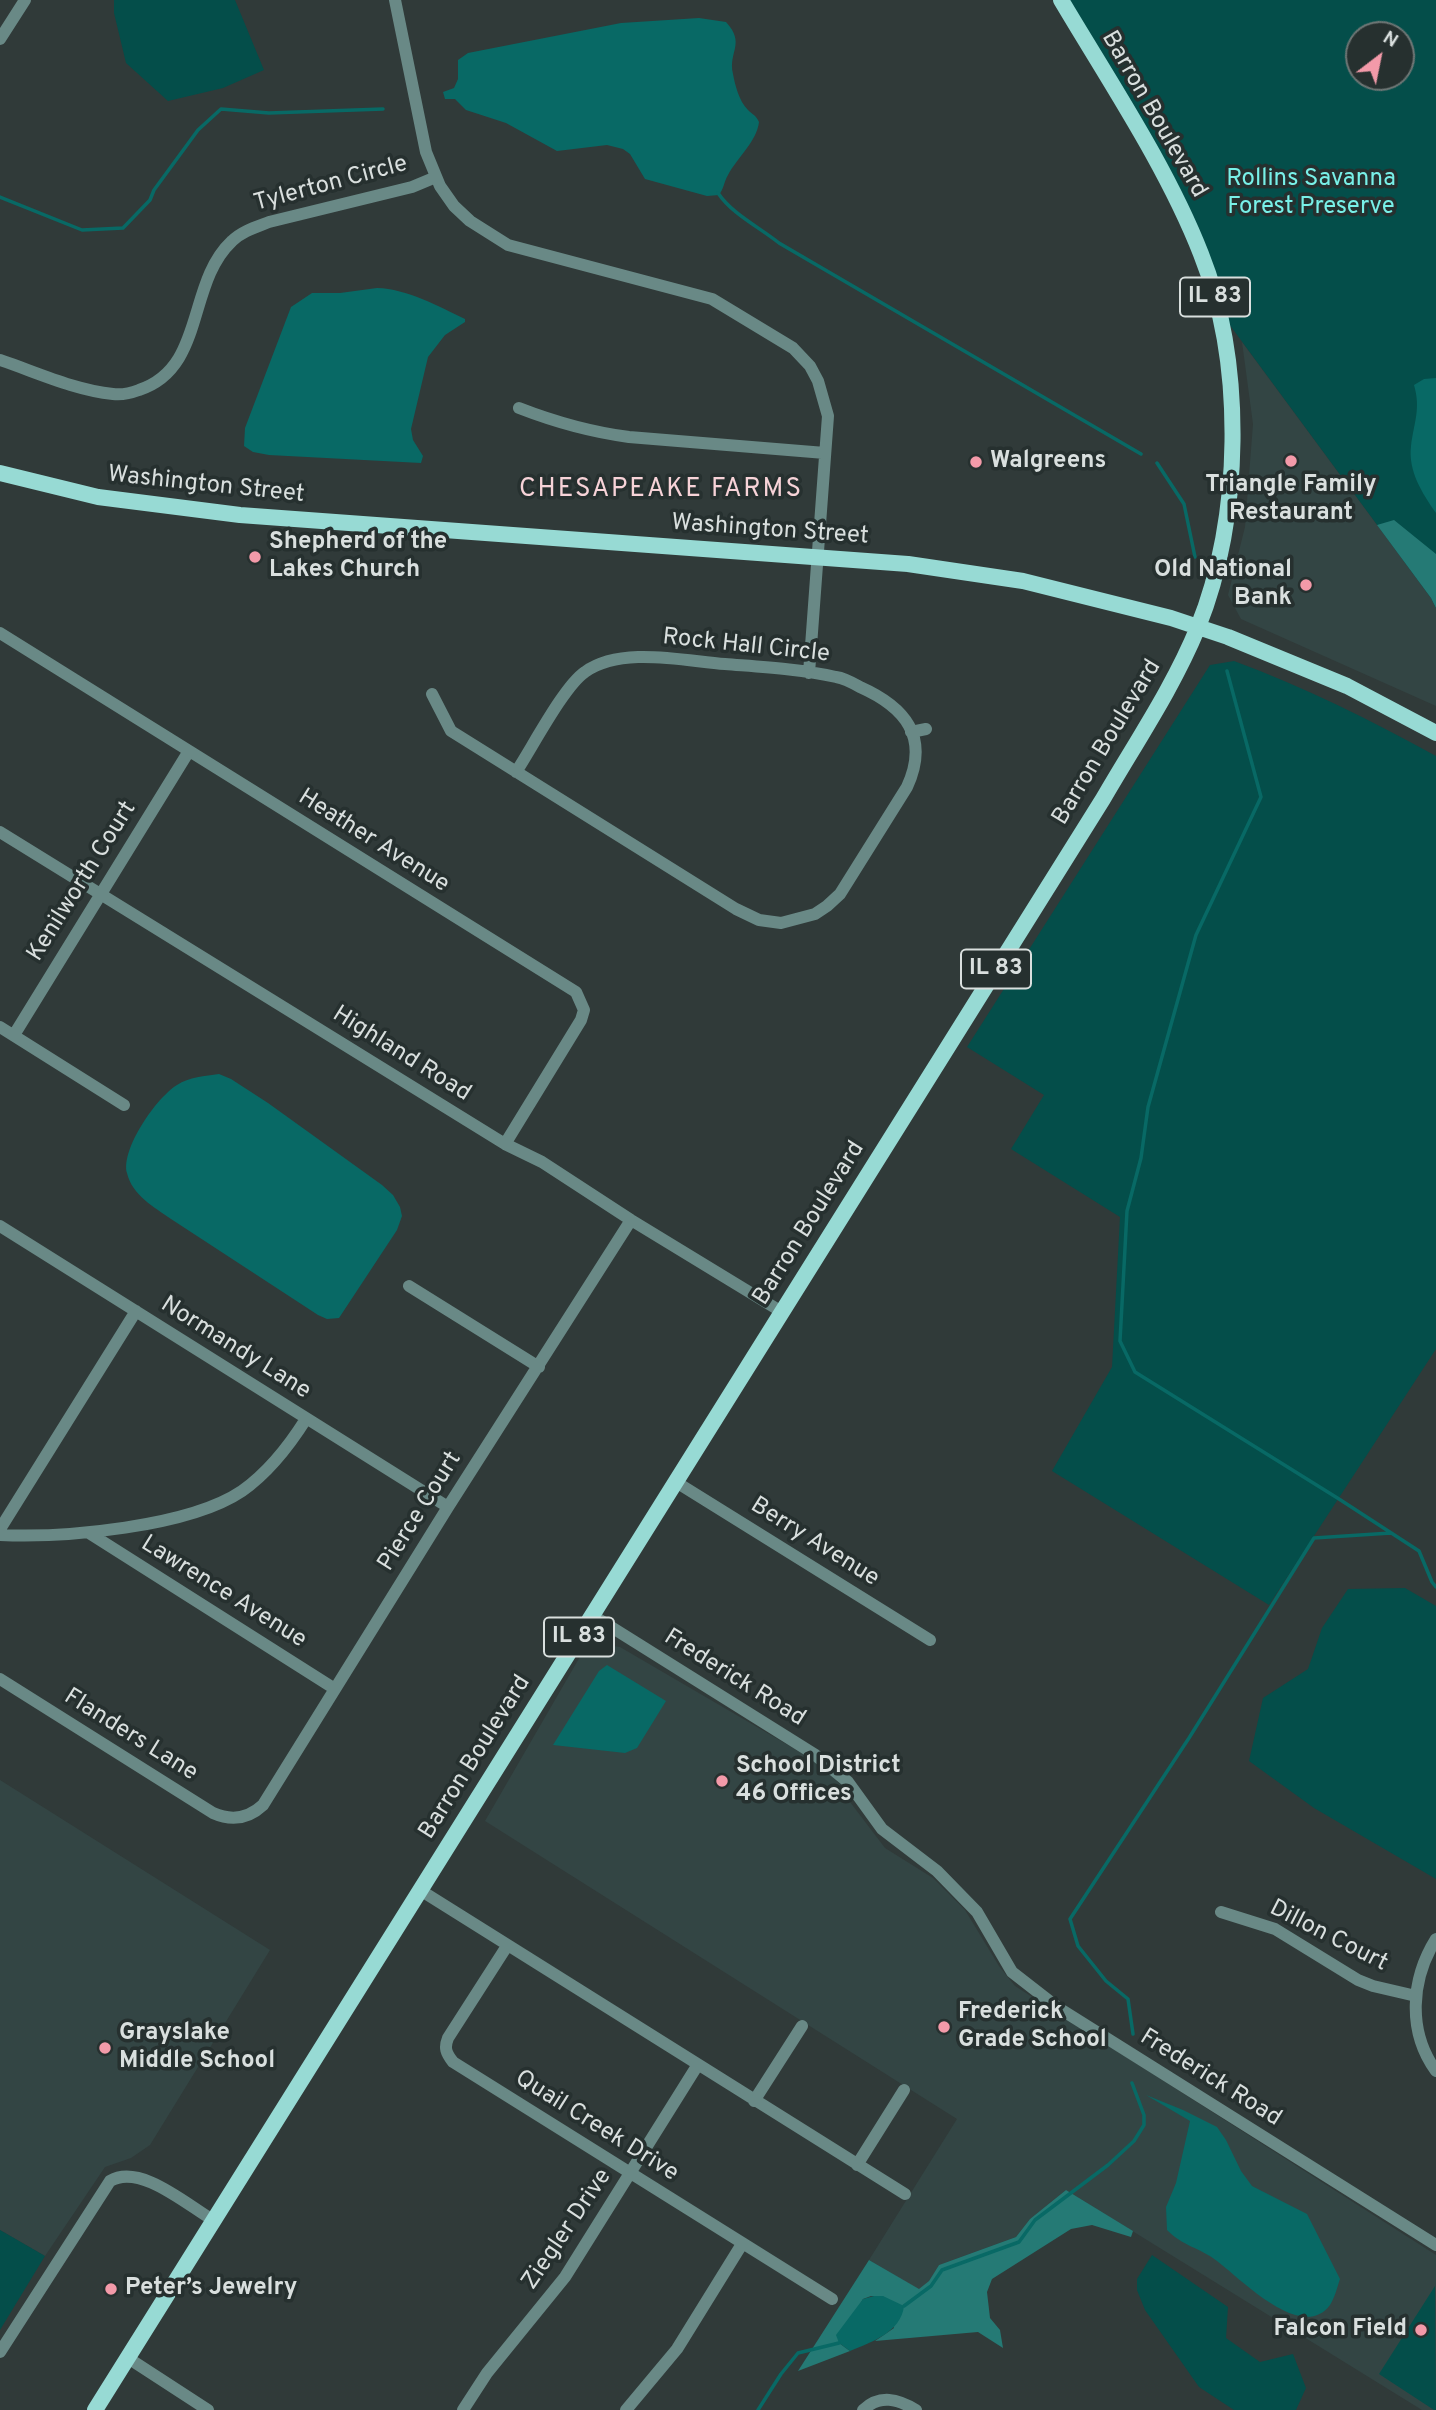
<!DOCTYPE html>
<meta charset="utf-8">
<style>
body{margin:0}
#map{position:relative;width:1436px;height:2410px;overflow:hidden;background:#303a39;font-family:Overpass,sans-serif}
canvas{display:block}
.north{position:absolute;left:1345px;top:21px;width:70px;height:70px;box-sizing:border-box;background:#26302f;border:2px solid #6e7675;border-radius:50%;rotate:32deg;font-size:19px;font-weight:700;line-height:28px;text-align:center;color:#d9dfde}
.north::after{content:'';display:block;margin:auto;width:24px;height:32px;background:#f39aa9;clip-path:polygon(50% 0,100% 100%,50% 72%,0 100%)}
</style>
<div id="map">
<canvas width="1436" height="2410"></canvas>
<div class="north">N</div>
</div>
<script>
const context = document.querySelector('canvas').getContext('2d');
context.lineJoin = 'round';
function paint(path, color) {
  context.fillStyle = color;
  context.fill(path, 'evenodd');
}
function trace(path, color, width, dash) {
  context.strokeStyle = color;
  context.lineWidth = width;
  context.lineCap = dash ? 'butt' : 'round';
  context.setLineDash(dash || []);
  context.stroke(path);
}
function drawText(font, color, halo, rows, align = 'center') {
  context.font = font + ' Overpass,sans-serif';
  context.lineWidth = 7;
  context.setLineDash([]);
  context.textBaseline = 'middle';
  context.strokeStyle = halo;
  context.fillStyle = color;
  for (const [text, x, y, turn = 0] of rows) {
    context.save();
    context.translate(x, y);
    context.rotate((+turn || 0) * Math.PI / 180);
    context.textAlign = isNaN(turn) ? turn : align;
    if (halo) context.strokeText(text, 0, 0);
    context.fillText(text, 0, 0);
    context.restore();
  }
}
const built = new Path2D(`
 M1242 342 1431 598 1436 608V706L1241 619 1228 595 1245 527 1253 424Z
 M599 1644 620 1647 817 1762 842 1786 850 1802 885 1848 933 1878 965 1910 999 1966 1015 1986 1436 2255V2410H1422L1066 2190 1030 2219 1016 2237 939 2265 929 2281 919 2290 869 2260 957 2119 485 1821 581 1655 592 1646Z
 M0 1780 270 1950 150 2145 131 2158 105 2167 45 2256 0 2230Z`);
const green = new Path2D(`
 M114 0H235L264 70 223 88 168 101 126 63 114 13Z
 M1059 0H1436V608L1431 598 1215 305 1175 202ZM1359 35H1401V77H1359Z
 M1234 661C1304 687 1371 720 1436 756V1349L1269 1605 1052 1471 1112 1367 1120 1217 1011 1149 1044 1095 967 1047 1210 665Z
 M1405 1588 1436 1606V1879L1314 1808 1249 1761 1263 1698 1308 1669 1322 1628 1348 1589Z
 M0 2230 45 2256 0 2330Z
 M1152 2255 1228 2307 1226 2338 1260 2362 1293 2354 1306 2388 1296 2410H1234L1199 2387 1145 2310 1137 2290V2279Z
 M1435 2286 1436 2410H1434L1379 2374Z`);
const forest = new Path2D(`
 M1394 520 1436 554V608L1431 598 1377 525Z
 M1066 2190 1133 2231 1131 2237 1092 2225 1071 2229 992 2279 987 2292 990 2318 1000 2330 1003 2348 978 2332 875 2341 894 2328 883 2296H871L863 2299 839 2343 850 2351 798 2371 869 2260 919 2289 929 2281 939 2265 1016 2237 1030 2219Z`);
const water = new Path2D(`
 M699 18 726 22C746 44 728 51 733 74 735 85 739 101 748 110 753 115 756 115 759 122 757 141 737 158 728 175 724 182 724 188 719 195L707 196 645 179 630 154 623 149 607 145 557 151 506 123 466 110 455 99H445L443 92 454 88 458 79V60L468 53 621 23Z
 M377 288C407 289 438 306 465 319V322L445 335 428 357 411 429 413 440 423 456 421 463 269 455 253 452 244 446 245 428 291 307 312 293H340Z
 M1436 378V513C1422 493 1408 471 1411 446 1414 422 1421 409 1414 385L1424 379Z
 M219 1074 231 1079 268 1103 382 1185 393 1195 400 1207 402 1216 397 1230 339 1318 327 1319 318 1315 171 1219C154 1207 132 1195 127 1173 121 1149 156 1098 177 1085 189 1077 205 1076 219 1074Z
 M607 1665 666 1701 637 1748 625 1753 553 1745 599 1671Z
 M1146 2095 1183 2110 1217 2127 1226 2140 1241 2171 1252 2186 1307 2214 1340 2279C1337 2288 1335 2297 1330 2305 1302 2343 1241 2279 1217 2261 1199 2247 1184 2247 1167 2230L1166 2207 1176 2183 1190 2121Z
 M874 2296H883L904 2306C901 2332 872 2342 850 2351L839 2343 836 2335 863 2299Z`);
const stream = new Path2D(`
 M718 193C732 214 759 227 779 243L1141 454
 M0 197 82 230 123 228 150 200 154 190 198 130 221 109 269 113 383 109
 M1157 463 1184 504 1195 557
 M1227 671 1261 797 1196 935 1148 1107 1141 1158 1127 1211 1120 1341 1135 1372 1339 1499 1419 1551 1432 1582 1436 1587
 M1133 2034 1128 1999 1106 1981 1078 1946 1070 1919 1189 1738 1314 1538 1391 1533
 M904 2306 931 2286 942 2270 1019 2242 1035 2220 1108 2165 1134 2141 1144 2125V2115L1132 2083
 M758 2410 781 2374 798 2353 839 2343`);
const minor = new Path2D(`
 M395 0 426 152 440 186 454 206 470 221 508 245 712 299 793 348 810 366 818 381 828 416 809 673
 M0 39 25 0
 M0 360C36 372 74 390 113 394 121 395 131 393 139 390 206 368 186 284 232 241 242 231 256 227 269 222L412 187 436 177
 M519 408C555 422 591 432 629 437L825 453
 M0 633 576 992 584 1010 581 1020 505 1144
 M432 694 451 731 736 909 759 920 781 923 815 914 827 906 840 894 907 787C930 737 905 707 860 687 853 683 844 678 836 677 800 669 762 667 725 664 684 661 621 646 585 672 564 686 532 748 516 772
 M911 732 926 729
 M0 832 505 1144 542 1162 631 1220 782 1312
 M0 1027 124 1105
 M14 1035 189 751
 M0 1226 448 1507
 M409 1286 539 1367
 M676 1482 930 1640
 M0 1529 136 1311
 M89 1533 335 1689
 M0 1535C64 1538 189 1527 242 1491 269 1472 289 1446 306 1419
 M592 1615 814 1754 848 1782 882 1829 937 1871 977 1912 1012 1972 1057 2007 1436 2245
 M0 1679 213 1813C231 1821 248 1819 263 1805L448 1507 631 1220
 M420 1890 905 2194
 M1221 1912 1275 1929 1358 1980 1373 1986 1416 1996
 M1436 1939C1411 1979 1407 2031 1436 2071
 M507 1946 448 2038C444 2048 446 2053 453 2062L832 2299
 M754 2101 802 2026
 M857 2165 904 2090
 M0 2352 110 2181C140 2163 187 2205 213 2220
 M128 2358 208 2410
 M463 2410 487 2373 565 2277 697 2066
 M626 2410 677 2349 742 2244
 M863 2410C880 2394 898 2399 916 2410`);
const major = new Path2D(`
 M0 473 98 497 240 515 908 564 1023 581 1171 618 1228 637 1347 686 1436 733
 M95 2410 1103 799C1136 742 1173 688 1198 627 1242 519 1245 364 1201 254 1167 167 1109 81 1061 0`);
const markers = [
 [1291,461,7,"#f39aa9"],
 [976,462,7,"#f39aa9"],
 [255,557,7,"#f39aa9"],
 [1306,585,7,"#f39aa9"],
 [722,1781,7,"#f39aa9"],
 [944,2027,7,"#f39aa9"],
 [105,2048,7,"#f39aa9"],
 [111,2289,7,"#f39aa9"],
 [1421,2330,7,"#f39aa9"]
];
const shields = [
 [1215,297,70],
 [996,969,70],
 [579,1637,70]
];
const shieldNames = [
 ["IL 83",1215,297],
 ["IL 83",996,969],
 ["IL 83",579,1637]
];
const streetNames = [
 ["Barron Boulevard",1153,115,60],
 ["Tylerton Circle",331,185,-15],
 ["Washington Street",206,486,6],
 ["Washington Street",770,531,4],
 ["Rock Hall Circle",746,647,6],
 ["Barron Boulevard",1108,743,-59],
 ["Heather Avenue",373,842,32],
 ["Kenilworth Court",83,882,-58],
 ["Highland Road",401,1055,32],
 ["Barron Boulevard",810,1224,-58],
 ["Normandy Lane",235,1349,32],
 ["Pierce Court",421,1512,-58],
 ["Berry Avenue",814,1543,32],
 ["Lawrence Avenue",223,1593,32],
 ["Frederick Road",734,1679,32],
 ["Flanders Lane",130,1736,32],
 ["Barron Boulevard",476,1758,-58],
 ["Dillon Court",1328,1937,27],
 ["Frederick Road",1210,2079,32],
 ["Quail Creek Drive",596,2127,32],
 ["Ziegler Drive",568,2230,-56]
];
const parkNames = [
 ["Rollins Savanna",1311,180],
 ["Forest Preserve",1311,208]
];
const poiNames = [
 ["Walgreens",990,462],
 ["Triangle Family",1291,486,"center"],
 ["Restaurant",1291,514,"center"],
 ["Shepherd of the",269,543],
 ["Lakes Church",269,571],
 ["Old National",1292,571,"right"],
 ["Bank",1292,599,"right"],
 ["School District",736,1767],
 ["46 Offices",736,1795],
 ["Frederick",958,2013],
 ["Grade School",958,2041],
 ["Grayslake",119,2034],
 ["Middle School",119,2062],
 ["Peter’s Jewelry",125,2289],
 ["Falcon Field",1407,2330,"right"]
];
const neighbourhoodNames = [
 ["CHESAPEAKE FARMS",661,491]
];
paint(built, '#334544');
paint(green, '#044e4a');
paint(forest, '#257a75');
paint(water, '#086965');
trace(stream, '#086965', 3.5);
trace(minor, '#698986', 12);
trace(major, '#97dad4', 16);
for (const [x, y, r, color] of markers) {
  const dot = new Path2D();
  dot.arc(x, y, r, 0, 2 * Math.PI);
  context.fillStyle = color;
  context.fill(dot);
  trace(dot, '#26302f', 2.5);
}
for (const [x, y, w] of shields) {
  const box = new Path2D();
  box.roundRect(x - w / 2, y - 19.5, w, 39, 5);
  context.fillStyle = '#26302f';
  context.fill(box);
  trace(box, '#d9dfde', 2);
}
drawText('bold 23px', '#d9dfde', null, shieldNames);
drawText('24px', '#d9dfde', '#26302f', streetNames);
drawText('24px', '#78f0e8', '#26302f', parkNames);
drawText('bold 24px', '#d9dfde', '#26302f', poiNames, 'left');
context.letterSpacing = '2px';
drawText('26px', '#f7d3d8', '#26302f', neighbourhoodNames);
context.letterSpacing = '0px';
</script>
